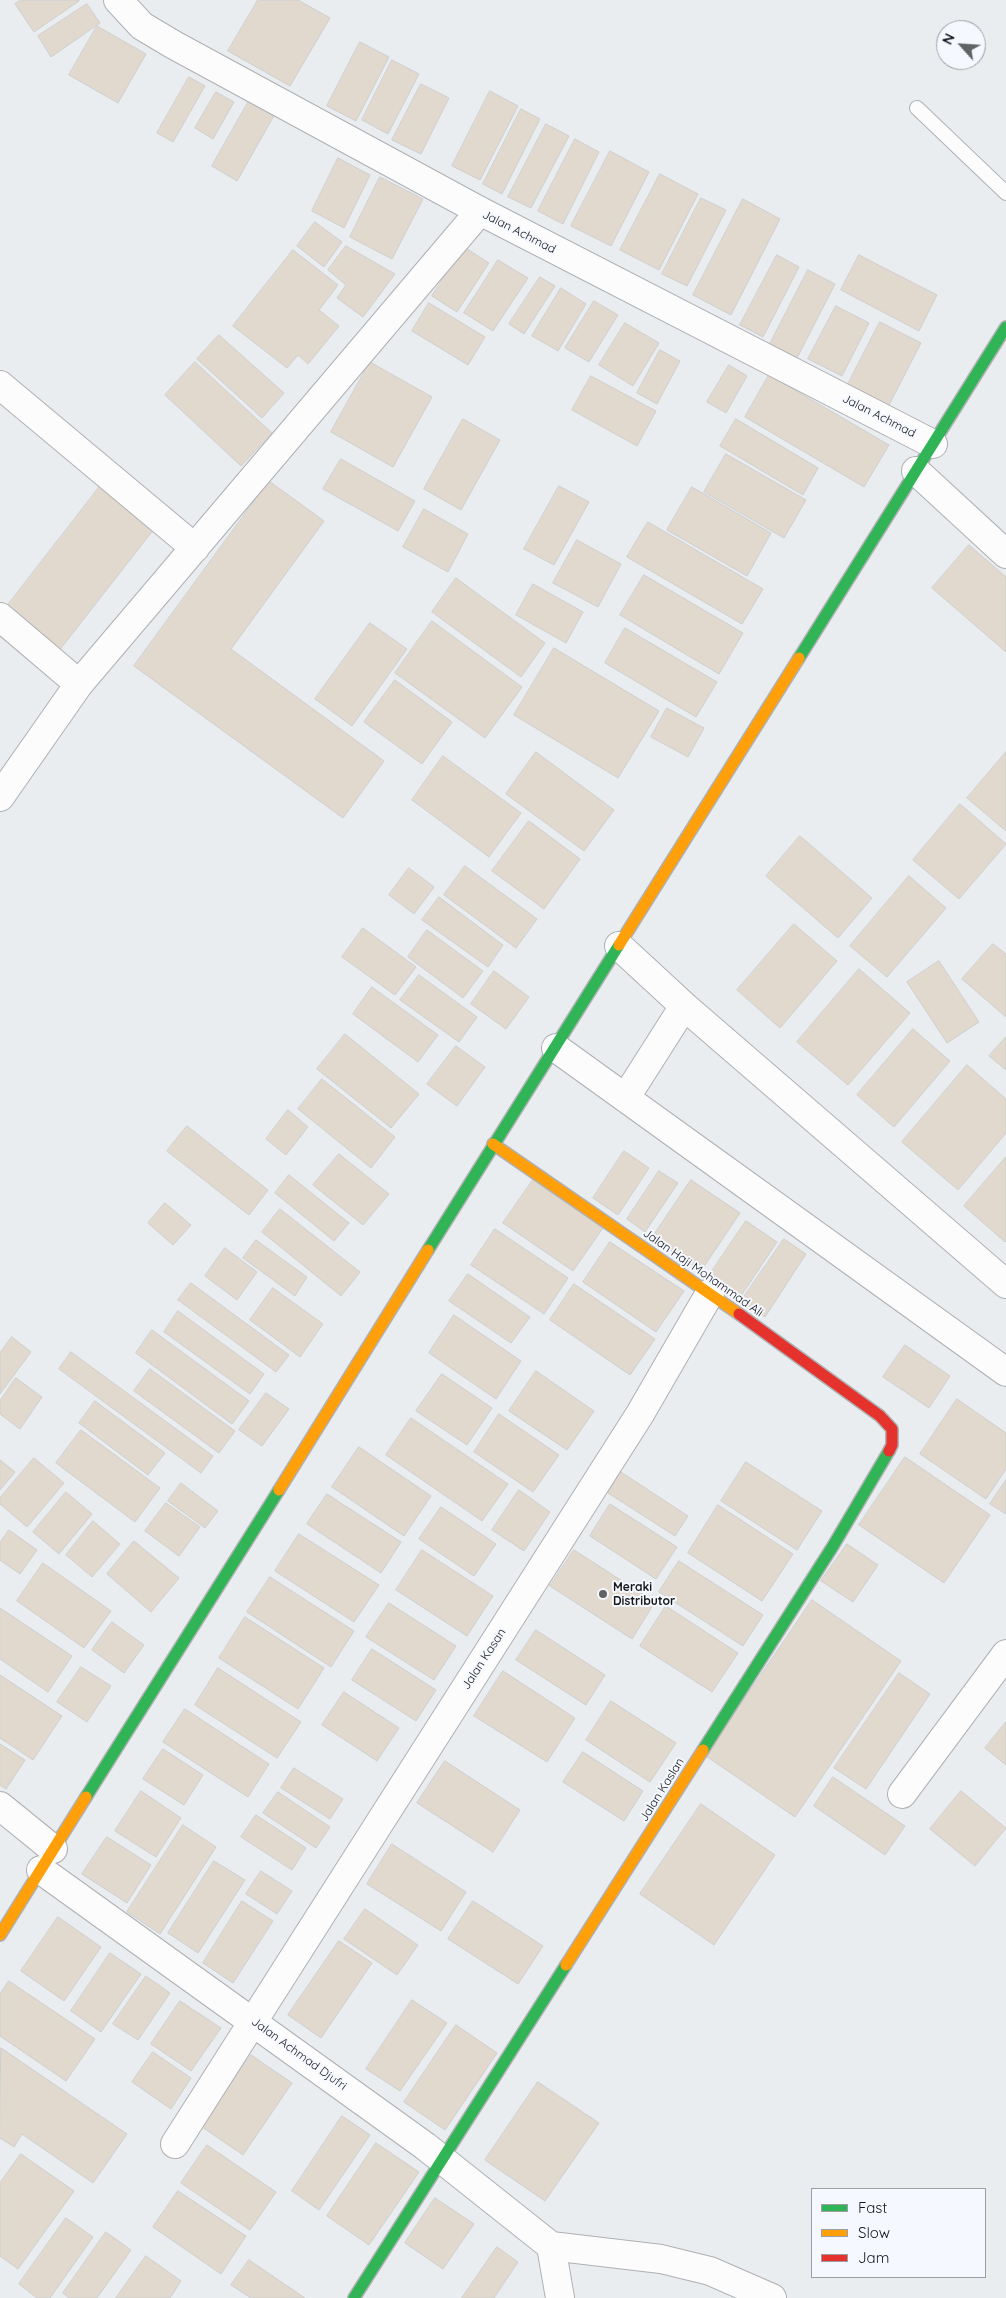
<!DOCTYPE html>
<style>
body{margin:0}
#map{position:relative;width:1006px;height:2298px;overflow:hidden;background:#eaedf0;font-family:Quicksand,sans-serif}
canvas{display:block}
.legend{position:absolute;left:811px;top:2188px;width:175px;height:90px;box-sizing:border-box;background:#f5f9ff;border:1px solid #9c9fa3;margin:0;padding:6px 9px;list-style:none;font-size:15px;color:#17181a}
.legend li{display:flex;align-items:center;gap:10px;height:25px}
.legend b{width:25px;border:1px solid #9c9fa3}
.north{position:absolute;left:936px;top:20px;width:50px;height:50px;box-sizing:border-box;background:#f5f9ff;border:1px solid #9c9fa3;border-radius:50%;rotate:296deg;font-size:14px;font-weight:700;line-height:20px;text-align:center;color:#17181a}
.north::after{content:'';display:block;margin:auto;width:18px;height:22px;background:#616365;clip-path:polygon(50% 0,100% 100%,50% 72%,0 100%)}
</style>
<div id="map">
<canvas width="1006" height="2298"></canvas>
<ul class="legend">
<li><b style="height:6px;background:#30b455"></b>Fast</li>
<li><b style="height:6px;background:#ff9f0a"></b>Slow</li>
<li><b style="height:6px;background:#e5322d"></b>Jam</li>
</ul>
<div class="north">N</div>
</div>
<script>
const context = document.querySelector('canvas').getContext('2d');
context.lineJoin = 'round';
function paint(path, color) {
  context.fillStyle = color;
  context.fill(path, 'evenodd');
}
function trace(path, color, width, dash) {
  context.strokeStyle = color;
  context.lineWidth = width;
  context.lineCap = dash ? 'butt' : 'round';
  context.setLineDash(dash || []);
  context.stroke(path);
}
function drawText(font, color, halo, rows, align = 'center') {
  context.font = font + ' Quicksand,sans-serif';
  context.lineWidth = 4;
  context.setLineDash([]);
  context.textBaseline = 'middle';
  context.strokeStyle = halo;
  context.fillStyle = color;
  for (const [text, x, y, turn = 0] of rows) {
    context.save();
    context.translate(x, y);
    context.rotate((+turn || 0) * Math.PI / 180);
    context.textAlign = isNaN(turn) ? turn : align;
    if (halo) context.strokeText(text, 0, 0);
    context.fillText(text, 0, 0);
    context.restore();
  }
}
const building = new Path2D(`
 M21 0H79V1L34 32 15 4Z
 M258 0H298L330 18 290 86 228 51Z
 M87 4 100 23 51 57 38 36Z
 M97 26 146 54 118 103 69 75Z
 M360 42 389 57 356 121 327 106Z
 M392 60 419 74 388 134 362 120Z
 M189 77 205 86 173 142 157 133Z
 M421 84 449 98 421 154 392 140Z
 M490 91 518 106 480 180 452 166Z
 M216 92 234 102 213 139 195 128Z
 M250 99 275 114 237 181 212 166Z
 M521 109 540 119 502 194 483 184Z
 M546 124 569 136 531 208 508 197Z
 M575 139 599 152 563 224 538 211Z
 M610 151 649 172 611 246 571 226Z
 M338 158 370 175 344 228 312 211Z
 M660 174 698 194 659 270 620 250Z
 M380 177 423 199 392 259 350 237Z
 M701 198 726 210 687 286 662 274Z
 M743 199 780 219 731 315 693 295Z
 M315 222 342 242 324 267 297 246Z
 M346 246 395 274 363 317 337 298 346 285 328 270Z
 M464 247 489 263 457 312 432 296Z
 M293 250 338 285 319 310 339 326 308 364 298 355 287 368 233 326Z
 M777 255 799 267 763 337 740 325Z
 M859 255 937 295 919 331 841 290Z
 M498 260 528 278 493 331 464 313Z
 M808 270 835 284 797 358 770 344Z
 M540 277 555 286 524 334 509 324Z
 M561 288 586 304 558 351 532 336Z
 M594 301 618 315 589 362 565 348Z
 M429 303 485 337 468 365 412 331Z
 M836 306 869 323 842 376 808 359Z
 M880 322 921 343 888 407 847 386Z
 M625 323 659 343 633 386 599 365Z
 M219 335 284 393 262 418 197 359Z
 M660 350 680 361 657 404 637 393Z
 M195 362 272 433 241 466 165 395Z
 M370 362 432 397 393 467 331 432Z
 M729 365 747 376 726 413 707 402Z
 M769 375 889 445 864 487 745 417Z
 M591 376 656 411 637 446 572 410Z
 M463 419 500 440 461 510 424 489Z
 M736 419 818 468 803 495 720 446Z
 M726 454 806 500 784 538 704 492Z
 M341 459 415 501 398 531 323 489Z
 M104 481 158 524 58 652 4 610Z
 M269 481 324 521 231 649 384 761 343 818 134 666Z
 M559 486 589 502 554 565 524 549Z
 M692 487 771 533 747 576 667 530Z
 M424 509 468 534 448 572 403 547Z
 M648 522 763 589 742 624 627 557Z
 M577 540 621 564 598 607 553 583Z
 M969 545 1006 577V652L932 588Z
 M644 575 743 633 719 674 620 615Z
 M456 578 545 643 521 677 432 612Z
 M533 584 583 612 566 643 516 615Z
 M432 621 522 687 485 738 395 673Z
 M370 623 407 649 352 726 315 699Z
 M625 628 717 682 696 717 605 663Z
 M554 648 659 711 618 778 514 715Z
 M395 680 452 722 422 764 364 722Z
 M667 708 704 728 688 757 651 737Z
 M536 752 614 810 584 851 506 794Z
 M1006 752V831L967 798Z
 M443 756 521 813 489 857 412 800Z
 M960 804 1006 844 959 899 913 860Z
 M529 821 580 859 544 909 492 871Z
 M800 836 872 898 838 938 766 876Z
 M465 866 537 919 516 948 444 895Z
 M409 868 434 887 414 914 389 895Z
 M909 876 946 908 887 977 850 946Z
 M439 897 503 945 488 967 422 920Z
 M794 924 837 961 780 1028 737 990Z
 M363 928 416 967 395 995 342 957Z
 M427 930 483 971 463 998 408 957Z
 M993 944 1006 954V1017L962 979Z
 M939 961 979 1022 947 1043 907 982Z
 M859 969 910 1013 848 1085 797 1042Z
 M494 971 529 997 506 1029 471 1004Z
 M419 975 477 1017 459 1042 400 1000Z
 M372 987 438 1035 418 1062 353 1014Z
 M913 1029 950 1061 894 1127 857 1095Z
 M345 1034 419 1094 391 1128 317 1069Z
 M1006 1037V1070L989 1056Z
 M456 1046 485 1067 457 1106 427 1084Z
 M967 1065 1006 1099V1133L958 1190 902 1142Z
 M322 1079 395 1137 371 1168 298 1109Z
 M288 1110 308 1127 286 1155 266 1139Z
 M187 1126 268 1190 249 1215 167 1151Z
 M624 1151 649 1168 618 1215 593 1198Z
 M339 1154 389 1194 363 1225 313 1185Z
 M1006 1157V1241L1005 1242 964 1206Z
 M659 1171 678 1183 645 1232 627 1219Z
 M289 1175 349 1223 334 1241 275 1193Z
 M535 1177 605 1225 573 1271 503 1223Z
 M691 1180 740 1213 701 1271 652 1238Z
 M165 1203 191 1225 173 1245 148 1223Z
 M280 1209 360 1272 341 1296 262 1232Z
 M746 1221 777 1242 741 1296 710 1274Z
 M495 1229 568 1278 544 1314 471 1265Z
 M784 1239 806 1254 765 1317 741 1301Z
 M256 1240 307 1277 295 1296 243 1258Z
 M610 1242 684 1291 656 1332 583 1282Z
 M225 1248 257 1272 237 1300 205 1276Z
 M468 1274 530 1317 511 1343 449 1301Z
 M191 1283 289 1355 276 1372 178 1300Z
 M574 1284 655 1339 630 1375 550 1320Z
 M273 1288 323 1324 300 1357 250 1320Z
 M178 1311 264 1374 250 1394 164 1332Z
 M454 1315 521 1361 496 1399 429 1353Z
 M152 1330 249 1401 232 1424 136 1353Z
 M12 1337 31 1352 0 1394V1353Z
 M905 1345 950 1376 929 1408 883 1377Z
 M71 1352 213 1456 201 1473 59 1369Z
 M150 1369 235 1431 219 1453 134 1391Z
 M536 1371 594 1411 567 1450 509 1411Z
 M442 1374 492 1408 467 1445 416 1411Z
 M16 1378 42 1397 20 1429 0 1414V1401Z
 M266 1393 289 1409 262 1446 239 1430Z
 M957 1399 1006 1433V1469L986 1499 920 1454Z
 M95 1401 165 1453 148 1475 79 1423Z
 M499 1414 559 1455 533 1492 474 1452Z
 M411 1418 508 1484 482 1521 386 1455Z
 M81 1430 160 1488 135 1522 56 1463Z
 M359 1447 431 1496 404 1536 332 1487Z
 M905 1457 990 1515 944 1583 859 1525Z
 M34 1458 64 1483 27 1527 0 1504V1498Z
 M0 1460 15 1472 0 1490Z
 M746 1462 822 1511 797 1550 721 1501Z
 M621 1472 688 1516 675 1536 608 1493Z
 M1006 1480V1514L990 1504Z
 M181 1483 218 1511 205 1528 168 1501Z
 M519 1490 550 1512 524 1551 492 1530Z
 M66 1492 92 1514 59 1554 33 1532Z
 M327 1494 401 1542 381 1573 307 1524Z
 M166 1503 200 1527 179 1556 145 1531Z
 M610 1504 677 1547 656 1579 590 1536Z
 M718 1505 793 1554 762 1601 688 1553Z
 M441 1507 496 1544 474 1576 419 1539Z
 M93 1521 120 1544 92 1577 66 1555Z
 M9 1530 37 1550 20 1574 0 1560V1543Z
 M299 1534 379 1585 354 1622 275 1571Z
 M134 1541 179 1578 151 1612 107 1574Z
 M847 1544 878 1565 853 1602 821 1581Z
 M422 1550 493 1596 467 1636 396 1590Z
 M574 1550 655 1602 632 1639 550 1586Z
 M679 1561 763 1615 743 1646 659 1592Z
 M43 1563 111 1611 84 1648 17 1601Z
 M270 1577 354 1631 331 1667 247 1612Z
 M812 1600 901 1661 795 1817 706 1756Z
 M389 1603 456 1646 434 1680 366 1637Z
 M666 1606 738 1653 712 1692 640 1646Z
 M0 1608 72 1656 48 1692 0 1659Z
 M245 1617 324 1668 298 1709 219 1658Z
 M112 1622 144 1645 124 1673 92 1650Z
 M536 1630 605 1675 586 1705 516 1660Z
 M372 1649 436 1690 416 1721 352 1680Z
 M81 1667 111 1686 87 1722 57 1702Z
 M218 1668 301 1722 277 1758 195 1705Z
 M503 1671 575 1718 547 1762 474 1716Z
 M899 1673 930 1694 866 1789 834 1768Z
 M0 1675 62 1716 33 1760 0 1738Z
 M344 1692 399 1728 377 1761 322 1725Z
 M611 1701 676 1743 650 1782 586 1740Z
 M185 1709 269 1764 248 1797 163 1742Z
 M1006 1722V1765L985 1748Z
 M0 1744 25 1760 6 1789 0 1785Z
 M163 1749 203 1775 184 1805 143 1779Z
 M583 1752 643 1791 624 1821 563 1782Z
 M445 1761 520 1810 493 1852 417 1803Z
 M294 1768 343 1799 330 1819 281 1788Z
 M833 1777 905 1826 885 1855 814 1806Z
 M141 1791 181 1818 156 1857 115 1831Z
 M961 1791 1006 1828 975 1866 930 1829Z
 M278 1792 330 1827 316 1848 263 1813Z
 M701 1804 775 1855 714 1945 640 1894Z
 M256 1815 306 1848 292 1870 241 1837Z
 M183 1825 216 1847 160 1934 127 1912Z
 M107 1837 151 1865 127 1903 82 1874Z
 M392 1844 466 1892 441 1931 367 1884Z
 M214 1861 245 1880 198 1953 168 1933Z
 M261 1871 292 1891 277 1914 246 1894Z
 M242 1901 273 1921 233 1983 203 1963Z
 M473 1901 543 1946 518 1984 448 1939Z
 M365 1909 418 1945 397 1975 344 1939Z
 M58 1917 101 1947 64 2001 21 1971Z
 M339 1941 372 1963 321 2038 288 2015Z
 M110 1953 141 1974 101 2032 71 2011Z
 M146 1976 170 1993 138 2040 113 2024Z
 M9 1981 95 2039 66 2081 0 2036V1994Z
 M412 2000 447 2023 400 2091 366 2069Z
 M180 2001 221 2028 191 2071 151 2044Z
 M456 2025 497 2053 445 2130 404 2102Z
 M1 2048 127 2134 93 2183 22 2134 14 2147 0 2138Z
 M153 2052 191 2078 171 2109 132 2082Z
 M251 2055 292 2083 243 2155 202 2127Z
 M538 2082 599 2123 545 2201 485 2160Z
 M342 2116 370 2135 319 2210 292 2191Z
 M376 2143 419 2172 369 2245 327 2216Z
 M207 2145 276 2192 250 2230 181 2183Z
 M21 2154 74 2191 18 2269 0 2256V2183Z
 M178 2191 246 2236 221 2274 153 2227Z
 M435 2198 474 2224 443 2269 405 2243Z
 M66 2218 93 2237 50 2298H37L19 2284Z
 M106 2232 131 2250 97 2298H69L63 2293Z
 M497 2247 518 2262 494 2298H462Z
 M146 2256 181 2281 170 2298H116Z
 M249 2260 305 2298H251L231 2285Z`);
const lane = new Path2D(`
 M917 108 1006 193`);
const street = new Path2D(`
 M118 0 142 26 174 45 480 211 933 444
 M0 385 195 548
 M916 471 1006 554
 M0 617 79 684
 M0 797 79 684 480 211
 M619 946 684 1006 1006 1284
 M556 1048 1006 1372
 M626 1097 684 1006
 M902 1794 1006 1654
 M0 1806 53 1849
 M41 1870 425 2146 551 2246
 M175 2144 640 1414 710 1293
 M551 2246 661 2259 710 2271 772 2298
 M551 2246 560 2298`);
const fast = new Path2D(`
 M799 658 1006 327
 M428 1250 619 945
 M703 1750 833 1546 889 1451
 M86 1797 279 1490
 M354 2298 566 1965`);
const slow = new Path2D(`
 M619 945 799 658
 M493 1144 739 1314
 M279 1490 428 1250
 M0 1935 86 1797
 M566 1965 703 1750`);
const jam = new Path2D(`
 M739 1314 880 1416 892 1429V1445L889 1451`);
const markers = [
 [603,1594,5,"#616365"]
];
const streetNames = [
 ["Jalan Achmad",519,232,27],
 ["Jalan Achmad",879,416,27],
 ["Jalan Haji Mohammad Ali",703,1273,35],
 ["Jalan Kasan",484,1659,-57],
 ["Jalan Kaslan",662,1790,-58],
 ["Jalan Achmad Djufri",299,2054,36]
];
const poiNames = [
 ["Meraki",613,1587],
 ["Distributor",613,1601]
];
paint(building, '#e1d9ce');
trace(building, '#cdcece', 1);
trace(lane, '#afb0b3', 16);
trace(street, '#afb0b3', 30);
trace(fast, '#afb0b3', 14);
trace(slow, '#afb0b3', 14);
trace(jam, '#afb0b3', 14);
trace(lane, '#fcfcfd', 14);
trace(street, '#fcfcfd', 28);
trace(fast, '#30b455', 11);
trace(slow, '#ff9f0a', 11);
trace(jam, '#e5322d', 11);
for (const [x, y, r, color] of markers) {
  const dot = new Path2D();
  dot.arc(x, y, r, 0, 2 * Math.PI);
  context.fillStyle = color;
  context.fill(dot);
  trace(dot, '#f5f9ff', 2);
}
drawText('12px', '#17181a', '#f5f9ff', streetNames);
drawText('bold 12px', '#17181a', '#f5f9ff', poiNames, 'left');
</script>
